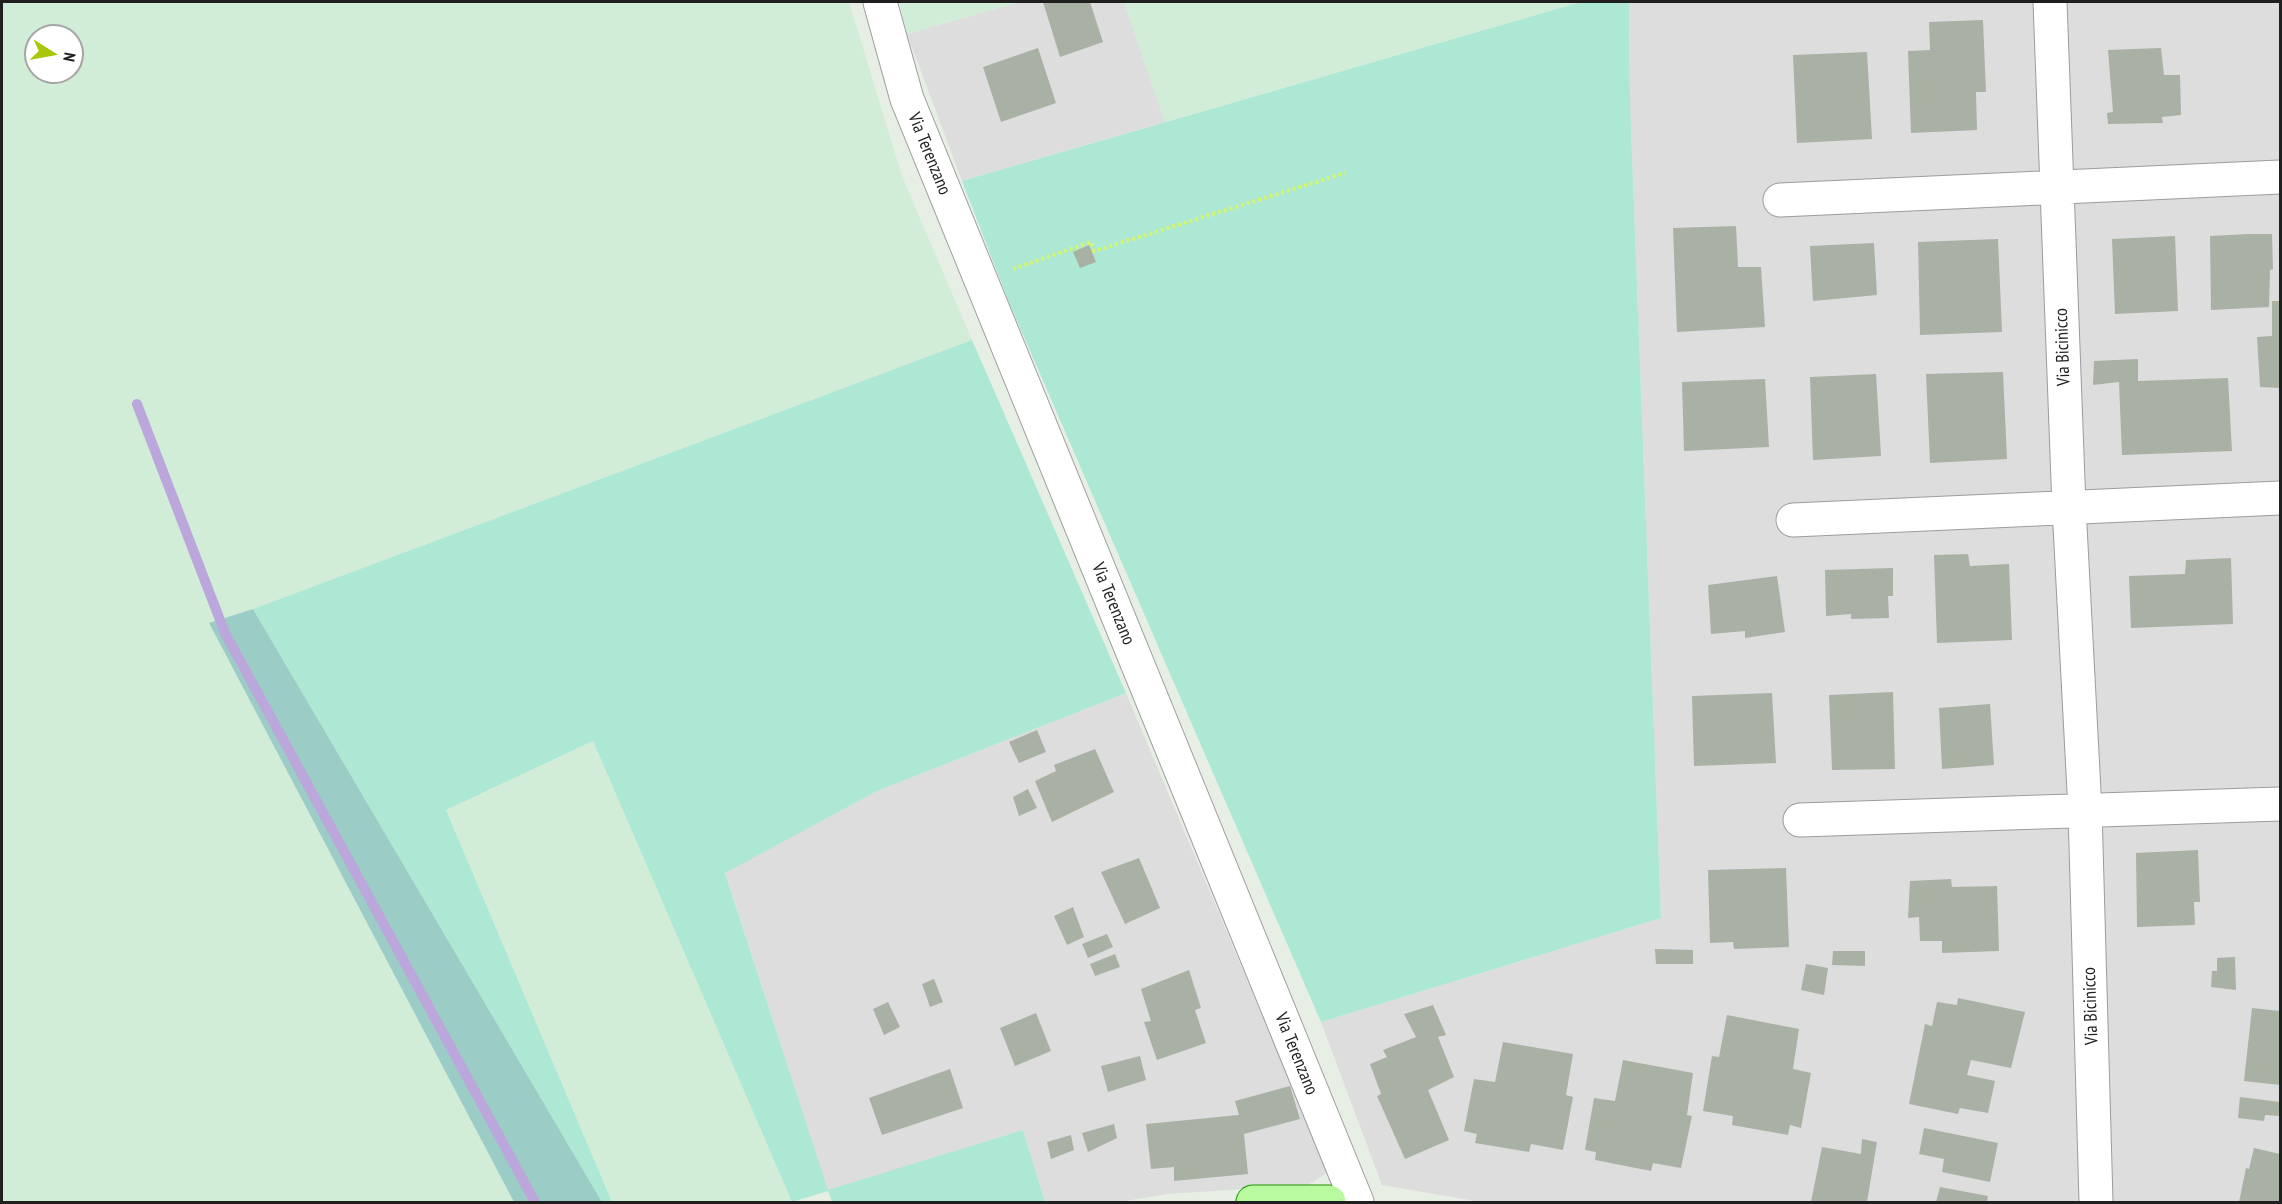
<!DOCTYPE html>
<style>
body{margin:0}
#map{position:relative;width:2282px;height:1204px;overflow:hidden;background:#e7efe5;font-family:"PT Sans Narrow",sans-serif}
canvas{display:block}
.frame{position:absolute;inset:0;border:3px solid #1f1f1f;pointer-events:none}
.north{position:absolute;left:24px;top:24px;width:60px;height:60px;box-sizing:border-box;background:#fff;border:2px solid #a5a5a5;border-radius:50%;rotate:101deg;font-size:16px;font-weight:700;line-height:24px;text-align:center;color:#1f1f1f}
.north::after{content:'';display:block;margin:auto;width:21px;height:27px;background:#a9c607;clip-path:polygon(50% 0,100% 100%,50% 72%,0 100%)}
</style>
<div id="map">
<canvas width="2282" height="1204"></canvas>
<div class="frame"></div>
<div class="north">N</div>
</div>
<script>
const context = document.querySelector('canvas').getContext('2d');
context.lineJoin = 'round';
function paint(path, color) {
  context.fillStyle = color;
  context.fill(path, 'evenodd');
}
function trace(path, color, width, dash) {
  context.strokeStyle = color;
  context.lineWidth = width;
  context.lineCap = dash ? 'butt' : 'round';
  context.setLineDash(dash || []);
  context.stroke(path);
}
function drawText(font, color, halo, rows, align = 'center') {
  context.font = font + ' "PT Sans Narrow",sans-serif';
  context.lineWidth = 6;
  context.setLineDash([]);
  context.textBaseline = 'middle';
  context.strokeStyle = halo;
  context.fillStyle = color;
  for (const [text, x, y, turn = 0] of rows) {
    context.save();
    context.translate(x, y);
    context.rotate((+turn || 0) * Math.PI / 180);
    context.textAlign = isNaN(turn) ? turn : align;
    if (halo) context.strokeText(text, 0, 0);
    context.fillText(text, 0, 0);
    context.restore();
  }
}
const residential = new Path2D(`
 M1019 2H1124L1165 122 962 181 907 34Z
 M1629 2H2280V1202H1481L1382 1185 1321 1022 1661 918 1630 102Z
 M1126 693 1328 1172 1308 1185 1167 1194 1120 1202H1045L1023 1130 828 1191 725 872 877 791Z`);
const farmland = new Path2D(`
 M2 2H849L902 176 972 340 253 609 209 623 514 1202H2ZM36 36H72V72H36Z
 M899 2H1019L907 34Z
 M1124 2H1581L1165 122Z
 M593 741 792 1202H612L446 810Z`);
const grass = new Path2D(`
 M1581 2H1629L1630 102 1661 918 1321 1022 1008 300 962 181Z
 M972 340 1126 693 877 791 725 873 828 1190 1023 1130 1045 1202H832L828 1191 792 1202 593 741 446 810 612 1202H602L253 609Z`);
const forest = new Path2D(`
 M253 609 602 1202H514L209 623Z`);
const stream = new Path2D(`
 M137 404 225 633 535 1202`);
const building = new Path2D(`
 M1043 2H1090L1103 42 1060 57Z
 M1983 20 1986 92H1976L1977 130 1911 133 1908 51 1930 50 1929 22Z
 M1038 48 1056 103 1001 122 983 67Z
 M2161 48 2164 75H2180L2181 115 2162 117 2163 123 2108 124 2107 113 2113 112 2108 50Z
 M1867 52 1872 139 1797 143 1793 55Z
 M1736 226 1738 267H1761L1765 327 1677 332 1673 228Z
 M2248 234H2272L2273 269 2270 270 2269 307 2211 310 2210 236Z
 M2175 236 2178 311 2115 314 2112 239Z
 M1998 239 2002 332 1920 335 1918 242Z
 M1874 243 1877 295 1813 301 1810 246Z
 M1089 245 1096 262 1080 268 1073 252Z
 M2272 301H2280V388L2260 387 2257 337 2272 336Z
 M2138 359V381L2228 378 2232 451 2122 455 2119 382 2093 385 2094 361Z
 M2003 372 2007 459 1930 463 1926 374Z
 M1876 374 1881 456 1813 460 1810 377Z
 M1765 379 1769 447 1684 451 1682 382Z
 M1968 554 1970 566 2009 564 2012 640 1937 643 1934 555Z
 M2231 558 2233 624 2131 628 2129 576 2185 574 2186 560Z
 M1893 568V596H1888L1889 618 1851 619V614L1826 616 1825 570Z
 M1777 576 1785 632 1745 638V631L1711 634 1708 585Z
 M1893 692 1895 769 1832 770 1829 695Z
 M1772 693 1776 763 1694 766 1692 696Z
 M1990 704 1994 765 1942 769 1939 708Z
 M1037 730 1046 752 1019 763 1009 742Z
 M1095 749 1114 792 1052 822 1035 781 1056 771 1054 765Z
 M1028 789 1037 808 1019 816 1013 797Z
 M2198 850 2200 902H2194L2195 925 2137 927 2136 853Z
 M1139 858 1160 908 1125 924 1101 872Z
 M1786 868 1789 947 1734 949 1733 942 1710 943 1708 870Z
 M1951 879 1952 887 1997 886 1999 951 1942 953V941H1920L1919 917 1908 918 1910 881Z
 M1073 907 1084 937 1067 945 1054 916Z
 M1107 934 1113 947 1088 958 1082 944Z
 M1655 949 1693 950V964H1656Z
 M1833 951H1865V966L1832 965Z
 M1115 954 1120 967 1095 976 1090 964Z
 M2235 957 2236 990 2211 987 2212 971H2217V958Z
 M1806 964 1828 968 1824 995 1801 990Z
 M1189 970 1201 1008 1195 1010 1206 1043 1157 1060 1144 1022 1151 1021 1141 989Z
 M934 979 943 1002 930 1007 922 984Z
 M1958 998 2025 1012 2011 1068 1971 1060 1967 1075 1995 1081 1988 1113 1960 1108 1958 1114 1909 1104 1925 1024 1932 1026 1937 1002 1957 1005Z
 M888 1002 900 1027 884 1035 873 1009Z
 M1433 1005 1446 1035 1438 1037 1454 1077 1428 1090 1449 1140 1405 1159 1377 1096 1381 1094 1370 1064 1387 1057 1383 1050 1416 1037 1404 1014Z
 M2252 1008 2280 1011V1085L2244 1081Z
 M1036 1013 1051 1051 1015 1066 1000 1028Z
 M1727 1015 1799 1029 1793 1069 1811 1073 1801 1128 1790 1125 1788 1135 1732 1125 1733 1116 1703 1111 1712 1056 1719 1057Z
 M1503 1042 1573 1054 1566 1095 1573 1097 1563 1150 1531 1144 1529 1152 1475 1143 1477 1134 1464 1131 1474 1079 1495 1082Z
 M1140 1056 1146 1080 1108 1092 1101 1066Z
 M1623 1060 1693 1073 1687 1115 1692 1116 1681 1168 1653 1163 1651 1171 1595 1160 1596 1152 1585 1150 1594 1098 1615 1101Z
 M950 1069 963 1108 882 1135 869 1098Z
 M1290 1086 1300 1119 1244 1134 1248 1174 1174 1181V1167L1151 1169 1146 1124 1239 1115 1235 1101Z
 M2240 1097 2280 1102V1116L2265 1115 2264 1121 2238 1118Z
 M1114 1124 1117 1138 1088 1152 1082 1133Z
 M1924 1128 1998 1143 1990 1182 1942 1172 1944 1159 1919 1154Z
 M1071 1135 1074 1150 1051 1159 1047 1142Z
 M1862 1139 1877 1142 1867 1202H1811L1822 1147 1861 1154Z
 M2254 1148 2280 1154V1202H2239L2246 1168 2249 1169Z
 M1940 1187 1988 1196 1987 1202H1936Z`);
const path = new Path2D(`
 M1013 269 1091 242 1094 251 1345 173`);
const minor = new Path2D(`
 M880 2 907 99 1357 1202
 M2050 2 2069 507 2085 810 2096 1202
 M1780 200 2280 177
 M1793 520 2280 498
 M1800 820 2280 804`);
const major = new Path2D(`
 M1253 1202H1329`);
const streetNames = [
 ["Via Terenzano",929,154,68],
 ["Via Bicinicco",2063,347,-92],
 ["Via Terenzano",1113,604,68],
 ["Via Bicinicco",2091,1006,-92],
 ["Via Terenzano",1296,1054,68]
];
paint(residential, '#dcdddc');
paint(farmland, '#d1edd7');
paint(grass, '#ade8d4');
paint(forest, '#9bcdc6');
trace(stream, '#bba7db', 10);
paint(building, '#a9b1a5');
trace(minor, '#9c9c9c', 35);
trace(major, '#1e9405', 35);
trace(path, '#d3f570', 4, [3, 3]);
trace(minor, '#fff', 33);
trace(major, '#b9f9a0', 33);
drawText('18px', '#1f1f1f', '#fff', streetNames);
</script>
